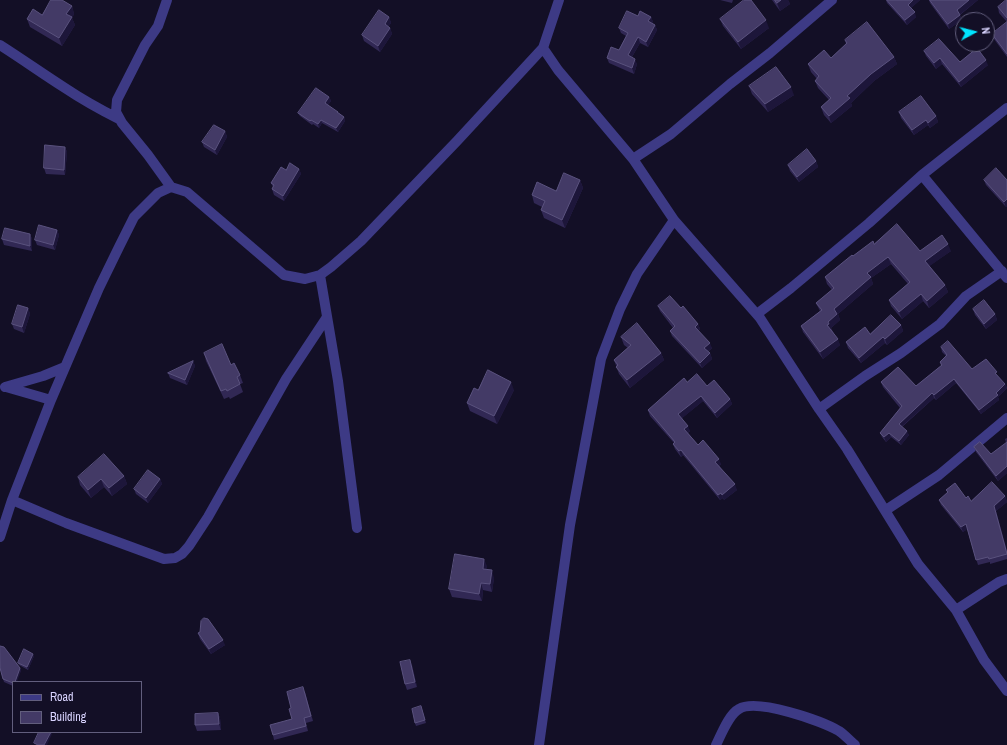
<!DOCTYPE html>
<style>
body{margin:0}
#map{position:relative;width:1007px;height:745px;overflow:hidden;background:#130f26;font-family:"Archivo Narrow",sans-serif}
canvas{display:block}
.legend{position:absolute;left:12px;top:681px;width:130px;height:52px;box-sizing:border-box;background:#130f26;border:1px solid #625e7d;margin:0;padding:5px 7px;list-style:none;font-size:12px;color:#d9d4ff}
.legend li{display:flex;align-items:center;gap:8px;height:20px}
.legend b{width:20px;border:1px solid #625e7d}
.north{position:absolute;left:955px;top:12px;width:40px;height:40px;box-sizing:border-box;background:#130f26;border:1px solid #625e7d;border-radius:50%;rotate:83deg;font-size:11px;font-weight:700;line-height:16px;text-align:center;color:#d9d4ff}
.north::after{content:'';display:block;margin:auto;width:14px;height:18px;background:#00e5ff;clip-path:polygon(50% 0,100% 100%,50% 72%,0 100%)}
</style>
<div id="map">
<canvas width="1007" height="745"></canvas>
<ul class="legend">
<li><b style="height:5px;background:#3d3a85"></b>Road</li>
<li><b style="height:11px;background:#433a66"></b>Building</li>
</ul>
<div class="north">N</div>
</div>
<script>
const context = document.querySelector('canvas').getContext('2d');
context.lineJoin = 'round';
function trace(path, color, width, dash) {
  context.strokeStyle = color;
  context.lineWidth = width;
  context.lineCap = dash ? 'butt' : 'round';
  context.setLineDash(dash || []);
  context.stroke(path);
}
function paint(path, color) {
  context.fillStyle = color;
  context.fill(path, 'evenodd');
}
const minor = new Path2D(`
 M167 0 158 26 145 45 117 100 116 112 122 123 148 155 171 187
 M0 45C22 59 43 74 65 88 83 100 101 110 119 119
 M543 48 558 70 633 159 674 220 760 318 819 409 847 449 918 564 956 610 984 660 1007 691
 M633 159 671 134 730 84 770 53 832 0
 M922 175 1007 278
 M320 275 338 381 357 528
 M757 314 791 288 869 223 922 175 1007 108
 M5 387 43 376 65 367
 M6 387 51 400
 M819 409 865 376 901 353 940 324 966 296 1002 271
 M12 500 66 523 164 559 175 558 182 554 189 546 208 517 286 379 327 317
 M886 510 939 475 1007 418
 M0 537 12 500 51 400 99 288 119 247 134 217 158 193 171 187 187 192 284 275 305 279 320 275 331 267 361 241 457 141 543 48 559 0
 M956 610 999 582 1007 579
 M539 745 570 525 601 359 620 309 637 274 674 220
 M716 745C721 735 729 714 739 709 757 698 822 721 839 731 845 735 850 741 855 745`);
const wall = new Path2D(`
 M720 0H733L732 3Z
 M772 0H788L790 4 780 11Z
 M886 0H920L911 8 916 17 907 25 887 3Z
 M929 0H978L960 15 962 20 949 29 930 3Z
 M1007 0V22L999 13 998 7Z
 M72 6 74 14 72 18 75 25 62 46 30 27 27 19Z
 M638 16 651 17 653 22 652 23 655 25 657 30 648 47 640 43 632 57 637 64 634 74 609 63 607 58 619 50 626 36 621 33 619 28Z
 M389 17 391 23 388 27 390 28 392 34 380 52 364 41 362 35Z
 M720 19 769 28 741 49 723 26Z
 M1007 22V57L994 39 992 34Z
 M845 40 894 57 897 64 874 81 851 103 852 106 831 123 824 115 821 107 829 100 818 88 815 81 817 79 811 72 808 64 831 58 846 44Z
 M924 51 960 62 988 65 961 87 942 64 936 69 926 56Z
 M749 86 794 95 768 112 752 94Z
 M329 97 331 101 328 105 344 117 345 121 338 132 322 123 319 128 313 124 312 125 300 116 298 113Z
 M899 112 936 116 938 122 930 128 928 125 914 135 901 118Z
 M225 131 227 137 217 155 204 147 202 142Z
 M65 147 67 152 65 175 46 174 44 168Z
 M816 161 818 167 799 182 790 171 788 165Z
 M996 168 1006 207 986 185 984 180Z
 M299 169 301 174 284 201 274 195 272 189 273 187 271 183 286 170Z
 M580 180 583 188 565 228 544 218 541 210 542 207 534 203 532 195 556 191Z
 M57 230 59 235 55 250 37 245 35 240Z
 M30 234 32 239V251L4 245 2 239Z
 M874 244 920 251H951L929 266 945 285 948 292 929 308 923 301 902 319 891 306 889 300 908 284 891 264 871 278 873 284 838 314 840 320 831 328 840 345 823 359 803 332 801 326 820 311 816 303 832 290 827 284 825 277 853 256Z
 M658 306 681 308 698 324 700 329 698 331 712 348 708 352 710 353 712 359 702 368 672 336 670 331 673 328 660 311Z
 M28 308 30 314 24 333 14 329 12 324Z
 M973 309 995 314 997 320 986 329 975 315Z
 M901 325 903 331 887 345 885 343 861 363 848 348 846 342 870 334Z
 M621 337 661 353 664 360 630 388 619 374 614 360 628 348 624 345Z
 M941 347 972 369 998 377 1005 384 1007 388 998 397 999 400 981 414 956 383 936 400 934 398 902 427 909 435 901 445 891 437 886 442 882 437 880 433 900 408 883 387 881 382 916 386 941 366 940 362 946 356 942 352Z
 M204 353 231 365 240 375 243 383 240 384 243 392 230 399 229 397 224 399 206 361Z
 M193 361 195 366 187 385 170 378 168 373Z
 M687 382 730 399 732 404 717 418 703 401 682 418 690 431 688 433 698 445 721 464 719 466 737 490 724 500 723 498 720 500 683 455 681 457 675 449 673 444 674 443 650 416 648 410Z
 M478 390H514L497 424 470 411 467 403Z
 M1007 438V473L998 481 976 452 974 447 991 454 1006 443 1005 439Z
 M124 476 127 484 112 496 104 487 91 498 80 485 78 477Z
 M160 479 162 484 148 503 136 494 134 489Z
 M946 490 966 498 971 501 1005 496 1007 502 996 511 1007 551V559L990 564V562L978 565 967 529 963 532 941 505 939 500 948 493Z
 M487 566 486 569 494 578 492 592 483 590 482 601 452 597 449 589Z
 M198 633 225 645 211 654 200 639Z
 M34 656 28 670 19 665 18 663Z
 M412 665 417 687 407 690 405 684Z
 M0 668H20L21 671 13 682V686L4 682Z
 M305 692 313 721 306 723 308 731 274 740 273 735 292 719 291 708Z
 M421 706 426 723 416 726 415 723Z
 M218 713 220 718 221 730 197 731 195 725Z`);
const shadedWall = new Path2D(`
 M781 0H788L790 4 780 11 777 3Z
 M913 0H920L910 9 908 5Z
 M969 0H978L958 16 957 10Z
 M72 6 74 14 72 18 75 25 62 46 59 38 66 14Z
 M915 12 916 17 907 25 905 20Z
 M960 15 962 20 949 29 948 24Z
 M389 17 391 23 387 30 385 24Z
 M651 17 653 22 650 27 648 21Z
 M766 20 769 28 741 49 738 42Z
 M655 25 657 30 648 47 646 42Z
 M390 28 392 34 380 52 378 46Z
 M638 37 640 43 630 60 628 55Z
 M894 57 897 64 874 81 851 103 852 106 831 123 829 116 847 96 871 74Z
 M940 58 942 64 936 69 934 63Z
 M635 59 637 64 634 74 632 68Z
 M986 60 988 65 961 87 959 82Z
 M791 87 794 95 768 112 765 104Z
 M329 97 331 101 327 107 325 103Z
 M936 116 938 122 930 128 928 123Z
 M344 117 345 121 338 132 336 128Z
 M321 120 322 123 319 128 318 124Z
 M926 120 928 125 914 135 912 130Z
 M225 131 227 137 217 155 215 150Z
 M65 147 67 152 65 175 64 170Z
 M816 161 818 167 799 182 797 177Z
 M299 169 301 174 284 201 283 196Z
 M580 180 583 188 565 228 562 220Z
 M1007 199V207H1006L1004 202Z
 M57 230 59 235 55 250 53 245Z
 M30 234 32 239V251L30 246Z
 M948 244 951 251 927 268 925 261Z
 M888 257 891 264 871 278 873 284 838 314 840 320 831 328V330L827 325 828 322 834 309 867 273Z
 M945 285 948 292 929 308 927 301Z
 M921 294 923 301 902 319 899 312Z
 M28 308 30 314 24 333 22 327Z
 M995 314 997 320 986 329 984 324Z
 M698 324 700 329 697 332 695 327Z
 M901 325 903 331 887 345 885 339Z
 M883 337 885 343 861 363 859 358Z
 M838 339 840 345 823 359 820 352Z
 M710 343 712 348 706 353 704 348Z
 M661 353 664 360 630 388 627 380Z
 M710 353 712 359 702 368 700 363Z
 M193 361 195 366 187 385 185 380Z
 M954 379 956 383 936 400 934 395Z
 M511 382 514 390 497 424 494 416Z
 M1005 384 1007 388 998 397 999 400 981 414 979 410Z
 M932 393 934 398 900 428 899 424Z
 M701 396 703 401 680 420 678 414Z
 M730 399 732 404 717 418 715 413Z
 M688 426 690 431 686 434 684 429Z
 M907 431 909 435 901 445 899 441Z
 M889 433 891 437 886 442 884 437Z
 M681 450 683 455 681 457 679 451Z
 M719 459 721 464 717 468 715 462Z
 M1007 466V473L998 481 996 476Z
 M124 476 127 484 112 496 109 488Z
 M101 479 104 487 91 498 88 490Z
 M160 479 162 484 148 503 146 498Z
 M735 484 737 490 724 500 722 495Z
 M721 493 723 498 720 500 718 495Z
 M1005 496 1007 502 996 511 1007 553 994 506Z
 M966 524 968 529 963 532 961 527Z
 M484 559 487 566 485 576 483 569Z
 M492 570 494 578 492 592 490 584Z
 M481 583 483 590 482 601 479 594Z
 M223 640 225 645 211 654 209 649Z
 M33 654 34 656 28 670 27 667Z
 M410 660 412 665 417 687 415 682Z
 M20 668 21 671 17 682H15Z
 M218 713 220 718 221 730 219 724Z
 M51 732 52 734 47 745H44Z`);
const building = new Path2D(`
 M51 0H62L72 6 66 14 72 17 59 38 27 19 33 9 42 15Z
 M744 0H751L766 20 738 42 720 19Z
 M775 0H781L777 3Z
 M887 0H913L908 5 915 12 905 20Z
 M930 0H969L957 10 960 15 948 24Z
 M1006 0H1007V18L998 7Z
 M379 10 389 17 385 24 390 28 378 46 362 35Z
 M627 11 638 16 640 11 651 17 648 21 655 25 646 42 638 37 628 55 635 59 632 68 607 58 611 47 619 50 628 33 619 28Z
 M867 22 894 57 871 74 847 96 850 98 829 116 821 107 831 98 815 81 819 76 808 64 824 50 831 58 847 43 845 40Z
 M1007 22V54L992 34Z
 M939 39 960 62 977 48 986 60 959 82 940 58 934 63 924 51Z
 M776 67 791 87 765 104 749 86Z
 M316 88 329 97 325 103 338 112H337L344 117 336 128 321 120 318 124 311 120 310 121 298 113Z
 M921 96 936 116 928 123 926 120 912 130 899 112Z
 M214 125 225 131 215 150 202 142Z
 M45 145 65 147 64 170 44 168Z
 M807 149 816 161 797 177 788 165Z
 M290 163 299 169 283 196 272 189 274 185 271 183 281 167 286 170Z
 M996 168 1007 180V199L1004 202 984 180Z
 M564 173 580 180 562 220 541 210 545 201 532 195 537 182 556 191Z
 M897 224 920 251 942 235 948 244 925 261 945 285 927 301 921 294 899 312 889 300 910 282 888 257 867 273 871 277 834 309 837 314 828 322 829 324 827 325 838 339 820 352 801 326 822 310 816 303 834 288 825 277 852 255 853 256 873 241 874 244Z
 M39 225 57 230 53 245 35 240Z
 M5 228 30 234V246L2 239Z
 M670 296 681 308 683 306 698 324 695 327 710 343 704 348 710 353 700 363 670 331 675 326 658 306Z
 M984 300 995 314 984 324 973 309Z
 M18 305 28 308 22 327 12 324Z
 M891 315 901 325 885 339 883 337 859 358 846 342 865 327 870 334Z
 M637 323 661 353 627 380 616 367 618 365 614 360 631 345 621 337Z
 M948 341 972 369 986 359 997 372 995 373 1005 384 996 393 998 395 979 410 954 379 934 395 932 393 899 424 907 431 899 441 889 433 884 437 880 433 902 406 881 382 898 367 916 386 942 365 940 362 947 355 941 347Z
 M222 344 231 365 234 363 240 375 237 377 240 384 227 391 226 389 221 391 204 353Z
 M193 361 185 380 168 373Z
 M488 370 511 382 494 416 467 403 474 388 478 390Z
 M697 374 707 386 714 380 730 399 715 413 701 396 678 414 688 426 684 429 698 445 703 440 719 459 715 462 735 484 722 495 721 493 718 495 681 450 679 451 673 444 675 442 648 410 684 378 687 382Z
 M980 442 991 454 1007 442V466L996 476 974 447Z
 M104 454 124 476 109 488 101 479 88 490 78 477Z
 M148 470 160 479 146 498 134 489Z
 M992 482 1005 496 994 506 1007 554 989 559 988 557 976 560 966 524 961 527 939 500 948 492 946 490 955 483 966 498 968 496 971 501Z
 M455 554 484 559 483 569 492 570 490 584 481 583 479 594 449 589Z
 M204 618 208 619 223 640 209 649 198 633 200 632 201 621Z
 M0 646 4 647 20 668 15 682H13V683L3 679 0 668Z
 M24 649 33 654 27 667 18 663Z
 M410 660 415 682 405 684 400 662Z
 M303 687 311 716 304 718 306 726 273 735 270 725 292 719 289 709 291 708 287 692Z
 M421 706 425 720 415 723 412 709Z
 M218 713 219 724 195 725V714Z
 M39 732H51L44 745H38L34 743Z`);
trace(minor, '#3d3a85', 10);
paint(wall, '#312854');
paint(shadedWall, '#1d163a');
paint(building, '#433a66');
trace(building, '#5a527e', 1);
</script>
